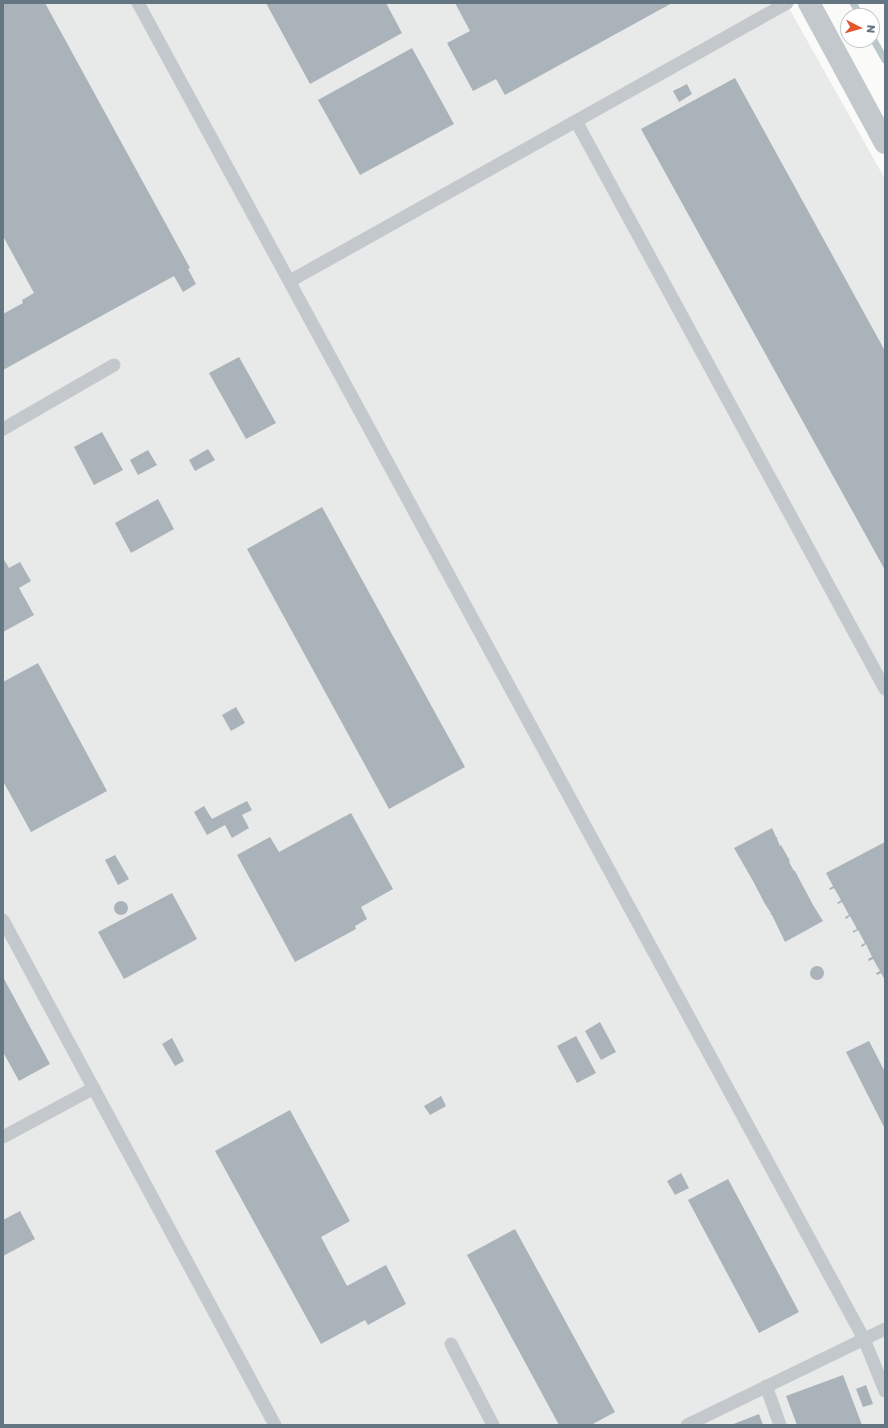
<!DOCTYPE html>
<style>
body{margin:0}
#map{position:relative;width:888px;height:1428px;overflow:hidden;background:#fafaf8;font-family:"Golos Text",sans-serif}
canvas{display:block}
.frame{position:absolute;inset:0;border:4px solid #657683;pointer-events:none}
.north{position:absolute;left:840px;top:8px;width:40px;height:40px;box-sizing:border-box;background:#fff;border:1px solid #c1c8cd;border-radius:50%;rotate:96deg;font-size:11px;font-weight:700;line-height:16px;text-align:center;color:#657683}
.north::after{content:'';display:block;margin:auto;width:14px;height:18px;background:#e4572e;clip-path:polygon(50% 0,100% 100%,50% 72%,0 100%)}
</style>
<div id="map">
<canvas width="888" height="1428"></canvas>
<div class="frame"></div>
<div class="north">N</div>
</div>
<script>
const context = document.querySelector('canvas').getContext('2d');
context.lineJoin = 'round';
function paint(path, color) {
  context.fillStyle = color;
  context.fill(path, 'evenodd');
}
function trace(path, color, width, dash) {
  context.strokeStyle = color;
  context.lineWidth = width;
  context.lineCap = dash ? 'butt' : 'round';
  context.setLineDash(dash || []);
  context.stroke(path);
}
const built = new Path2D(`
 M3 3H786L885 179V1425H3Z`);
const stream = new Path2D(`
 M853 3 861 16
 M872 37 885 60`);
const building = new Path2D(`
 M3 3H45L190 268 188 269 196 284 183 292 174 276 3 370V314L23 303 22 300 34 293 3 236Z
 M266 3H386L402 33 310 84Z
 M455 3H672L505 95 496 79 473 91 447 43 470 31Z
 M412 48 454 124 360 175 318 100Z
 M735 78 885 351V570L641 129Z
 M687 84 692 94 679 102 673 91Z
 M239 357 276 423 246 439 209 373Z
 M102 432 123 470 94 485 74 447Z
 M208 449 215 460 195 471 189 460Z
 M148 450 157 465 138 475 130 460Z
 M158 499 174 529 131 553 115 523Z
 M322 507 465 767 389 809 247 549Z
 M3 558 9 568 20 562 31 581 19 588 34 615 3 632Z
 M38 663 107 791 31 832 3 781V682Z
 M236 707 245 723 231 731 222 715Z
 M247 801 252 810 242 815 249 828 232 838 225 825 207 835 194 812 204 806 212 819Z
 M351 813 393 889 361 907 367 919 355 926 356 929 295 962 237 855 270 837 279 852Z
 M772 828 776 837 778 838 777 839 780 846 781 845 790 861 789 862 794 871H795L813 905 823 921 785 942 772 915 770 914 771 913 765 904 753 881 734 848Z
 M885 842V980L881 973 877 975 876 973 880 971 873 959 869 961 868 959 872 957 866 944 862 947 861 945 865 943 858 930 853 933V931L857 929 850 916 846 919 845 917 849 915 842 902 838 904 837 903 841 900 834 888 830 890 829 889 833 886 826 873Z
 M115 855 129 879 118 885 105 860Z
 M172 893 197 939 124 979 98 932Z
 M114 908a7 7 0 1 1 14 0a7 7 0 1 1-14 0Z
 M810 973a7 7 0 1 1 14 0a7 7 0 1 1-14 0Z
 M3 977 50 1064 19 1081 3 1052Z
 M600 1022 616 1052 601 1060 585 1031Z
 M576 1036 596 1073 577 1083 557 1046Z
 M172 1038 184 1061 175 1066 162 1044Z
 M869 1041 885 1072V1129L846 1052Z
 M441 1096 446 1106 430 1115 424 1106Z
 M290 1110 350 1221 321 1237 347 1286 386 1265 406 1304 368 1325 365 1320 321 1344 215 1151Z
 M681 1173 689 1188 675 1195 667 1181Z
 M728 1179 799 1312 759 1333 688 1200Z
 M20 1211 35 1239 3 1256V1220Z
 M515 1229 615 1412 591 1425H559L467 1255Z
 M843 1375 862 1425H797L786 1396Z
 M866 1385 873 1404 863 1407 856 1389Z
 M759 1414 763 1425H731Z`);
const service = new Path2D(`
 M138 3 864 1339 885 1391
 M576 121 885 689
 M290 281 787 3
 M3 429 114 365
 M3 920 275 1425
 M3 1137 94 1088
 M451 1344 493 1425
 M766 1386 780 1425
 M687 1425 885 1329`);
const minor = new Path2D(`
 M809 3 885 143`);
paint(built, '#e8e9e9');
trace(stream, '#bbc7cb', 7);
paint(building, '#aab3b9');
trace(service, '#c3c8cc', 13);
trace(minor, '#c3c8cc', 22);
</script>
